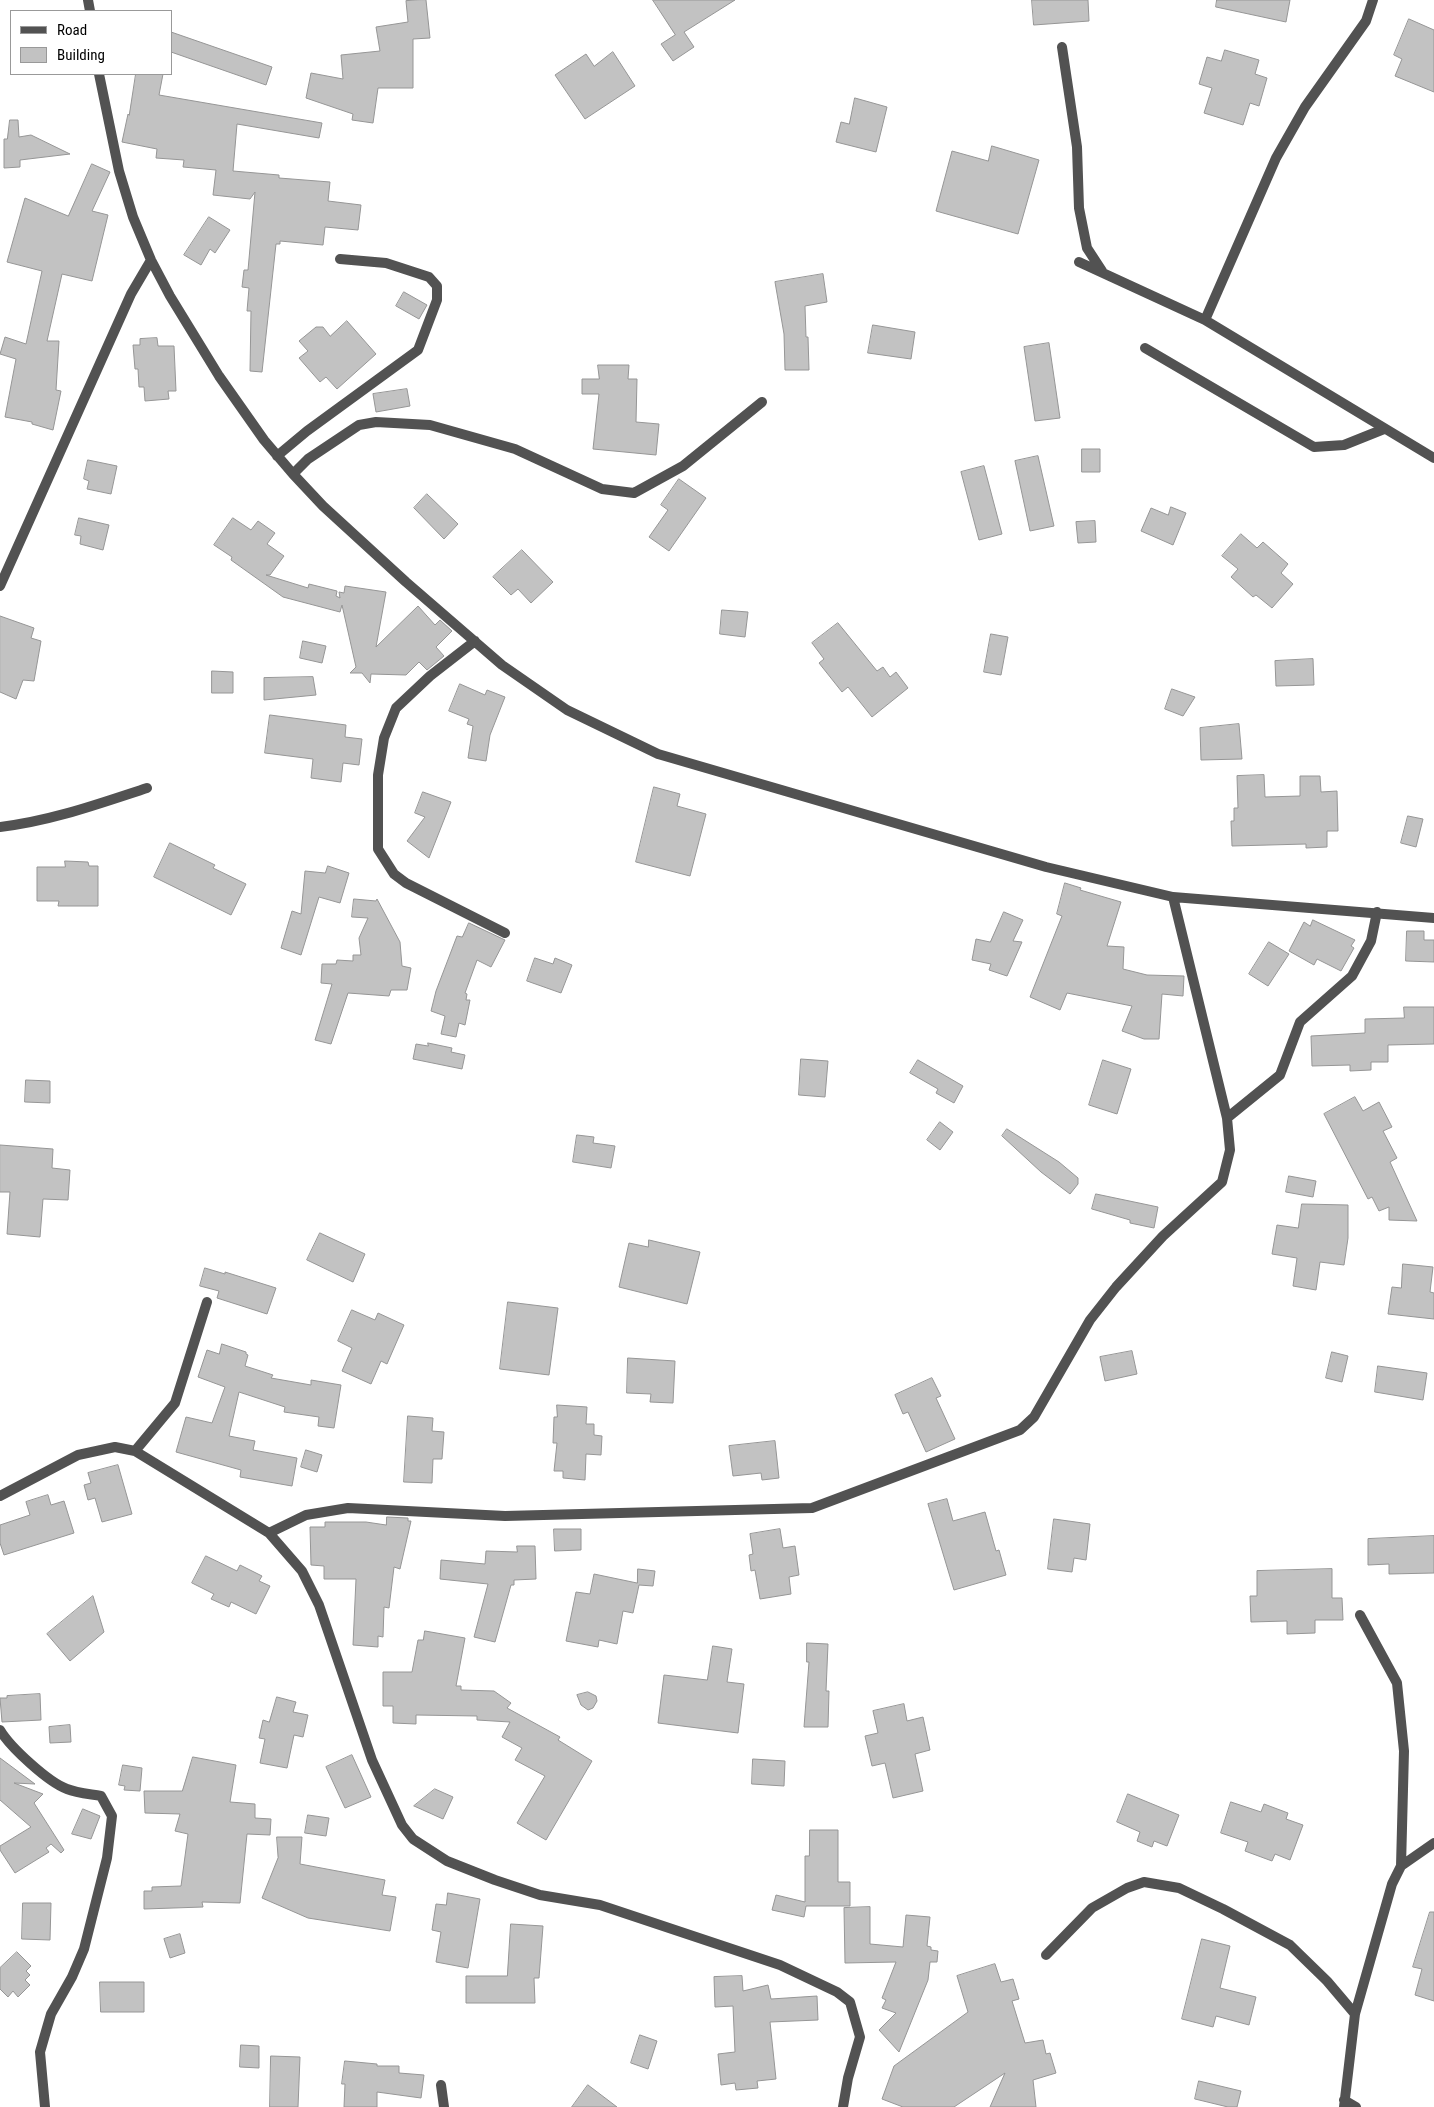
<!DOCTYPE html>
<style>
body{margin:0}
#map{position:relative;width:1434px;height:2107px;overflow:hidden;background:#fff;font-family:"Roboto Condensed",sans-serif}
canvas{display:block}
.legend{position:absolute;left:10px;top:10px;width:162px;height:65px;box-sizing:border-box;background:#fff;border:1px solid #999;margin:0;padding:6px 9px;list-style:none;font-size:15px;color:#000}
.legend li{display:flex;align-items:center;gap:10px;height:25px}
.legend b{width:25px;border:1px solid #999}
</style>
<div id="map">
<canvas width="1434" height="2107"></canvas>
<ul class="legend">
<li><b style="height:6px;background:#525252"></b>Road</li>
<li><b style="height:14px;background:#c2c2c2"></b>Building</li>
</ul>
</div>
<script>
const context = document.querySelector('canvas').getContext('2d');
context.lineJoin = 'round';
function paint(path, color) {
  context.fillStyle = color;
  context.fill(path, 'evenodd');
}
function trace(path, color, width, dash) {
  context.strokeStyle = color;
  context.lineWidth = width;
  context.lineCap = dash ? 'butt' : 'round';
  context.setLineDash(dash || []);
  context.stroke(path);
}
const building = new Path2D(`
 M426 0 430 38 413 39V88H378L373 123 352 120 353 114 306 98 311 73 343 79 341 55 380 51 376 27 408 22 406 1Z
 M653 0H735L684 32 694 47 673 61 661 44 675 35Z
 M1032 0H1088L1089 21 1034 25Z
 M1217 0H1290L1286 22 1216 7Z
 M1409 19 1434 30V92L1395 76 1402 59 1394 55Z
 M171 32 272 67 266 85 171 52Z
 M1225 50 1259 60 1255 74 1267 78 1259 106 1250 103 1243 125 1204 113 1212 88 1199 84 1207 57 1221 61Z
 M613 52 635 86 585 119 555 75 586 54 594 66Z
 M136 74H163L159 95 322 123 319 138 237 124 233 171 279 175V178L330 182 328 201 361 205 358 230 325 227 323 245 280 241V244H276L262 372 250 371 251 311H247L249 288 242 287 244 270H248L255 192 250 199 213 195 216 170 183 167 184 160 156 158 157 149 122 142 128 114 129 115Z
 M855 98 887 107 876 152 836 142 841 122 849 124Z
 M10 120H18L19 137 31 135 70 154 20 160V167L4 168V139H7Z
 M992 146 1039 160 1018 234 936 211 952 151 988 161Z
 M92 164 110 172 92 211 108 215 92 281 62 274 47 341H59L56 390 61 391 53 430 32 424V422L5 417 16 359 0 354 5 337 26 344 42 271 7 262 25 198 68 216Z
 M209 217 230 230 215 253 210 249 201 265 184 255Z
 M823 274 827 302 805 306 806 337H808L809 370H785L784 334 775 282Z
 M404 292 427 305 419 319 396 306Z
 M347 321 376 354 337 389 326 377 320 382 299 358 308 351 299 341 316 327H323L330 336Z
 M873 325 915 332 911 359 868 353Z
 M157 338 158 346H174L176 391H168L169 399 145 401 144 387H139L138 369H135L133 345H140V339Z
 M1049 343 1060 418 1035 421 1024 347Z
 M598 365H629L628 379H637L636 422 659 424 656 455 593 449 599 394H582V379H599Z
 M407 389 410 406 376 412 373 394Z
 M1082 449H1100V472H1082Z
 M1038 456 1054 526 1030 531 1015 461Z
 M88 460 117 466 111 494 87 489 89 481 84 479Z
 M984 466 1002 534 979 540 961 472Z
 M679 479 706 498 669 551 649 537 668 510 661 505Z
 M427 494 458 524 444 539 414 508Z
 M1171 507 1186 513 1173 545 1141 531 1151 508 1168 515Z
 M79 518 109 525 103 550 80 544 81 536 75 535Z
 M233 518 251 530 258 521 275 533 267 544 284 556 270 575H266L308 588 309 584 337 591 336 596 340 598 339 592 344 593 345 586 386 592 376 647 418 606 435 625 440 620 452 631 436 647 444 656 427 670 419 662 406 675 371 674 370 683 362 673H350L356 667 342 605 340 612 283 597 231 560 232 557 214 545Z
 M1095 521 1096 542 1078 543 1076 522Z
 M1241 534 1257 548 1263 542 1288 564 1281 573 1293 584 1272 608 1256 595 1253 597 1231 577 1238 569 1222 556Z
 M522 550 553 582 531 603 518 589 511 595 493 577Z
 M722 610 748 612 745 637 720 634Z
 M0 616 34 628 31 638 41 641 34 681 23 680 16 699 0 692Z
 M838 623 877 671 883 667 890 677 896 672 908 688 872 717 848 687 842 692 819 663 824 659 812 643Z
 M991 634 1008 637 1001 675 984 672Z
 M303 641 326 646 322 663 300 658Z
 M1313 659 1314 685 1276 686 1275 661Z
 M212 671 233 672V693H212Z
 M313 677 316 695 264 700V678Z
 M460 684 485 695 487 690 505 697 490 735 486 761 468 758 473 726 467 724 469 719 449 711Z
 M1172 689 1195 697 1183 716 1165 709Z
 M270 715 346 725 345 737 362 739 359 765 343 763 341 782 311 778 313 759 265 753Z
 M1239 724 1242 759 1201 760 1200 728Z
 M1264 775 1265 797 1300 796V776H1320L1321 792 1337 791 1338 831H1327V847L1306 848V844L1232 846 1231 821H1234V808H1238L1237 776Z
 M654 787 680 794 677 806 706 814 690 876 636 862Z
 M423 792 451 802 429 858 407 841 425 817 415 813Z
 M1408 816 1423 819 1416 847 1401 843Z
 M170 843 215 865 213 868 246 884 231 915 154 877Z
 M65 861 88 862 89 866H98V906H58L59 901H37V867H65Z
 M328 866 349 873 340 903 319 897 301 955 281 948 292 911 301 914 305 871 325 873Z
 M1065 883 1081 888 1080 890 1121 902 1107 946 1124 947 1123 969 1147 975 1184 976 1183 996 1162 994 1159 1039H1144L1122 1031 1132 1006 1067 993 1060 1010 1030 997 1062 916 1057 914Z
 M354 899 376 901 377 899 400 942 402 966 411 968 407 990H391L389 996 348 993 331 1044 315 1040 332 984 321 983 322 964H336L337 960 353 961V955H361L359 938 368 918 352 917Z
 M1004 912 1023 920 1013 941 1022 942 1007 976 989 970 991 964 972 960 976 939 990 942Z
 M1313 920 1355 940 1351 946 1354 948 1341 971 1317 959 1314 965 1289 951 1304 922 1310 926Z
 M469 923 505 940 491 967 477 960 465 993 467 994 466 1000H470L465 1025 459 1023 456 1037 441 1034 445 1016 431 1011 436 991 457 936 462 937Z
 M1407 931H1424V940H1434V962L1406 961Z
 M1269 942 1289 954 1268 986 1249 974Z
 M535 958 553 964 555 958 572 965 561 993 527 981Z
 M1404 1007H1434V1044L1388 1045V1062H1371V1070L1350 1071V1065L1312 1066 1311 1036 1365 1033V1019L1404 1018Z
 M428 1043 452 1048 451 1052 465 1055 462 1069 413 1059 416 1044 428 1046Z
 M801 1059 828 1061 825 1097 799 1095Z
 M918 1060 963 1086 954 1103 936 1093 938 1089 910 1073Z
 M1103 1060 1131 1069 1117 1114 1089 1105Z
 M26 1080 50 1081V1103L25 1102Z
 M1355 1097 1363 1111 1379 1102 1392 1127 1383 1131 1397 1158 1390 1162 1417 1221 1389 1220V1207L1379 1211 1372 1197 1368 1199 1324 1114Z
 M940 1122 953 1132 940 1150 927 1140Z
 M1007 1129 1059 1162 1078 1178V1184L1070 1194 1041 1172 1002 1136Z
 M577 1135 594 1137 593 1143 615 1146 611 1168 573 1162Z
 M0 1145 53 1149 52 1168 70 1170 68 1200 43 1199 40 1237 7 1234 10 1192H0Z
 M1289 1176 1316 1181 1313 1197 1286 1192Z
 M1096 1194 1158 1207 1154 1228 1130 1223V1220L1092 1209Z
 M1302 1204 1348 1205V1238L1344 1265 1320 1262 1316 1290 1293 1286 1297 1258 1272 1254 1277 1225 1298 1228Z
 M320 1233 365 1254 353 1282 307 1260Z
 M649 1240 700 1252 687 1304 619 1287 629 1243 648 1247Z
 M1403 1264 1433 1267 1430 1292 1434 1293V1319L1388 1314 1392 1287 1401 1288Z
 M205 1268 225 1274V1272L276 1288 267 1314 217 1298 219 1291 200 1286Z
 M508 1302 558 1308 549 1375 500 1369Z
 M352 1310 375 1320 378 1313 404 1325 387 1364 381 1361 371 1384 342 1371 352 1348 338 1341Z
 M222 1344 246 1352V1354L248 1355 245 1366 273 1375 271 1378 311 1385V1380L341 1385 334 1428 318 1426 319 1417 284 1412 285 1407 239 1392 229 1436 255 1441 253 1450 297 1458 292 1486 240 1477 241 1470 176 1452 186 1417 212 1423 225 1387 198 1377 207 1350 219 1354Z
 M1132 1351 1137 1374 1105 1381 1100 1357Z
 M1332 1352 1348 1356 1342 1382 1326 1378Z
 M628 1358 675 1361 673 1403 650 1402 651 1394 627 1393Z
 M1378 1366 1427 1373 1423 1400 1375 1392Z
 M932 1378 941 1396 936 1398 955 1439 926 1452 908 1412 903 1414 895 1395Z
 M557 1405 587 1407 586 1424H594V1435L602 1436 601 1455 586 1454 585 1480 563 1478V1471H554L557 1443H553L554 1417H557Z
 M408 1416 433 1418 432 1431 444 1432 442 1459H433L432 1483 404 1482Z
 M775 1441 779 1478 762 1480 761 1473 733 1476 729 1446Z
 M306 1450 322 1455 317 1472 301 1467Z
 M118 1465 132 1514 102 1522 95 1498 88 1500 84 1485 91 1483 88 1473Z
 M48 1495 51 1505 64 1501 74 1533 4 1555 0 1543V1525L30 1515 26 1502Z
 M947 1499 953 1521 985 1512 996 1551 999 1550 1006 1575 954 1590 928 1504Z
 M387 1517 408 1518V1521H411L400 1569 394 1567 389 1608 384 1607 383 1637 378 1636V1647L353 1645 356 1579H324V1566L311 1565 310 1527H325V1522H366L386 1525Z
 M1054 1519 1090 1524 1086 1560 1074 1558 1072 1572 1048 1569Z
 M554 1529H581V1550L555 1551Z
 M780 1529 783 1548 795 1546 799 1575 789 1577 791 1594 760 1599 755 1570 751 1571 749 1555 753 1554 750 1534Z
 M1434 1536V1573L1389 1574V1564L1368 1565V1539Z
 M517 1546H535L536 1579 514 1580V1585H511L495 1642 474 1637 488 1584 440 1579 441 1560 485 1564 486 1551 517 1552Z
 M206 1556 237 1571 240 1565 262 1576 259 1581 270 1586 256 1614 231 1602 229 1607 211 1599 214 1594 192 1583Z
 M638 1569 655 1571 653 1586 639 1585 633 1613 623 1611 617 1644 599 1640 598 1647 566 1641 576 1592 590 1594 594 1574 637 1583Z
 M1332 1569V1598H1342L1343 1620H1315V1633L1287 1634V1621L1251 1622 1250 1596H1257V1571Z
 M93 1596 104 1632 70 1661 47 1634Z
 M425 1631 465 1638 456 1686H461V1690L494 1691 511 1703 507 1708 560 1737 558 1740 592 1761 546 1840 517 1823 545 1776 515 1760 522 1748 502 1737 510 1722 477 1720V1716L416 1715V1724L393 1723V1706H383V1672H412L418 1640H423Z
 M807 1643 828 1644 826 1691H829L828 1727H804L809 1662H807Z
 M713 1646 732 1649 727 1682 744 1684 738 1733 658 1723 664 1675 707 1680Z
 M588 1692 596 1696 597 1701 593 1708 588 1710 581 1705 577 1695Z
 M40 1694 41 1720 2 1722 0 1698H7V1696Z
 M277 1697 296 1702 293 1712 308 1715 303 1737 294 1735 287 1768 260 1763 265 1739 259 1738 263 1720 269 1722Z
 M904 1704 907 1721 923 1717 930 1750 915 1754 923 1791 893 1798 885 1763 872 1766 865 1736 878 1733 873 1711Z
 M70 1725 71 1742 50 1743 49 1727Z
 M352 1755 371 1797 345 1808 326 1767Z
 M193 1757 236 1765 230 1802 255 1804V1818L271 1819 270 1835 247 1834 240 1903 202 1902 203 1907 144 1909V1891H152V1887L181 1886 188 1834 175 1831 180 1814 145 1813 144 1791H182Z
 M0 1758 35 1784 14 1783 43 1794 34 1803 64 1850 61 1853 51 1844 46 1848 49 1852 15 1873 0 1850V1846L31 1827 0 1800Z
 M753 1759 785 1761 784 1786 752 1784Z
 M123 1765 142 1768 140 1791 124 1790 125 1786 119 1785Z
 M435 1789 453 1797 443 1819 414 1806Z
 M1128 1794 1179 1815 1167 1846 1154 1841 1152 1847 1137 1841 1140 1832 1117 1822Z
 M1231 1802 1261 1812 1264 1804 1288 1813 1286 1819 1303 1825 1290 1860 1275 1854 1272 1861 1245 1851 1248 1842 1221 1833Z
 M83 1809 100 1816 91 1839 72 1834Z
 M308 1815 329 1818 326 1836 305 1833Z
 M810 1830H838V1882H850V1906H806L804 1917 772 1910 776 1895 805 1902V1856H809Z
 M277 1837H302L300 1864 385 1880 382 1895 396 1897 390 1931 308 1918 262 1898 278 1858Z
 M448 1893 480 1899 468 1968 436 1962 441 1932 432 1930 436 1904 446 1905Z
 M23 1903H51L50 1940 22 1939Z
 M870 1907V1944L903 1947 906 1915 930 1917 927 1946 931 1947V1950L938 1951 937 1962H930L928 1980 899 2052 879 2030 896 2013 882 2008 886 2000 882 1998 896 1962 845 1963 844 1908Z
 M1430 1912H1434V2001L1415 1995 1422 1969 1413 1967Z
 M511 1924 543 1926 539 1978H534L535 2003H466V1976H507Z
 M180 1934 185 1953 170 1958 164 1939Z
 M1202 1939 1230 1946 1220 1988 1256 1997 1249 2025 1216 2016 1213 2027 1182 2019Z
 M17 1952 31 1966 26 1971 30 1975 25 1980 30 1985 18 1997 13 1991 8 1997 0 1989V1968Z
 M995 1964 1001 1982 1013 1979 1019 1999 1012 2001 1025 2043 1043 2040 1046 2054 1050 2053 1056 2073 1033 2080 1036 2107H990L1005 2073 954 2107H903L882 2099 894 2066 968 2012 957 1976Z
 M742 1976 743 1991 768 1985 771 1999 817 1996 818 2020 770 2022 776 2079 757 2081 758 2088 736 2090 735 2083 721 2085 718 2054 735 2052 733 2006 715 2007 714 1977Z
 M100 1982H144V2012H101Z
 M640 2035 657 2041 648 2069 631 2063Z
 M241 2045 259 2046V2068L240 2067Z
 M271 2056 300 2057 298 2107H270Z
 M345 2061 377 2064V2066H399V2073L424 2075 421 2098 377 2092V2107H344L345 2084H342Z
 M1199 2081 1241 2091 1237 2107H1228L1195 2099Z
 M588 2085 617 2107H572Z`);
const service = new Path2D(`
 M1145 348 1314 447 1344 445 1384 429`);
const minor = new Path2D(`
 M88 0 90 11
 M1062 47 1077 147 1079 208 1087 248 1102 271
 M99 74 119 171 133 217 151 260 170 296 219 376 264 440 293 474 323 506 406 582 502 665 567 710 658 754 1046 867 1173 897 1434 918
 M1079 262 1205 320 1434 458
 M1205 320 1276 158 1305 107 1366 21 1373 0
 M277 456 307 431 418 350 437 300V286L429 277 386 263 340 259
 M293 474 308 459 359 425 376 422 430 425 515 449 602 489 634 493 683 466 762 402
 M0 586 131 294 151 260
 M475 641 430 676 396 708 384 738 378 775V849L394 874 406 883 505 933
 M0 827C51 821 98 804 147 788
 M1227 1118 1280 1075 1300 1022 1352 976 1371 941 1377 912
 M135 1451 175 1403 207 1302
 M0 1496 78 1455 115 1447 135 1451 269 1533 302 1571 319 1605 372 1760 402 1825 413 1839 447 1861 495 1880 540 1895 600 1905 780 1965 837 1992 850 2002 860 2037 848 2078 843 2107
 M269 1533 306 1515 348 1508 505 1516 812 1508 1020 1430 1034 1417 1090 1320 1116 1287 1163 1236 1222 1182 1230 1150 1227 1118 1173 897
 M1360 1615 1397 1683 1404 1751 1401 1866
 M0 1730C10 1747 48 1782 67 1789 77 1793 90 1794 101 1796L112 1816 107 1858 84 1949 72 1977 51 2014 40 2052 45 2107
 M1046 1955 1092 1908 1127 1888 1144 1882 1179 1888 1223 1909 1290 1945 1327 1981 1355 2014
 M441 2085 444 2107
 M1344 2100 1356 2107
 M1344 2107 1355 2014 1392 1884 1401 1866 1434 1843`);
paint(building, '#c2c2c2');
trace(building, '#969696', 1);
trace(service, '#525252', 10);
trace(minor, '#525252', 10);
</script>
